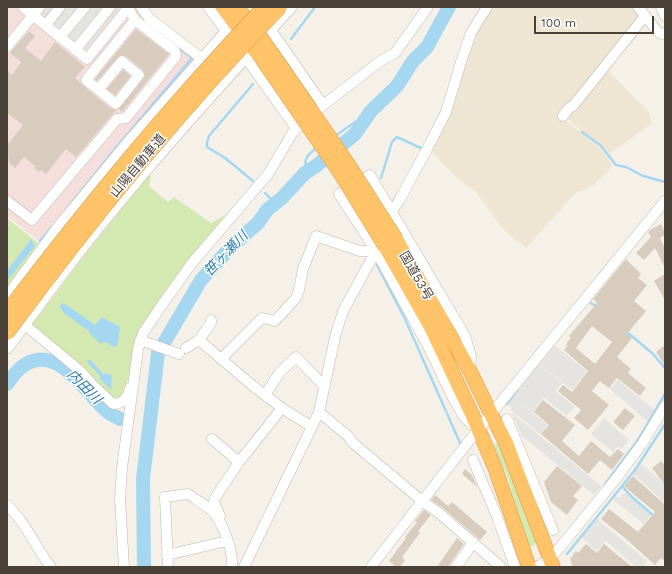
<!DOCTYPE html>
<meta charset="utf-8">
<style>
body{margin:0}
#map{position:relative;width:672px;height:574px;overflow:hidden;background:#f5f1e9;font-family:"Work Sans",sans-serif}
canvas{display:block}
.frame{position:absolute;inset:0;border:8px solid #494137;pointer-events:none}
.scale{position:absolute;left:534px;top:16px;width:120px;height:18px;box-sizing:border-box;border:2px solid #494137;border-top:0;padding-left:5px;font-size:12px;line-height:14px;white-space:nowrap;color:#494137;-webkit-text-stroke:3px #fff;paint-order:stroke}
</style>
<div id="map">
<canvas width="672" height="574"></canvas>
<div class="frame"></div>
<div class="scale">100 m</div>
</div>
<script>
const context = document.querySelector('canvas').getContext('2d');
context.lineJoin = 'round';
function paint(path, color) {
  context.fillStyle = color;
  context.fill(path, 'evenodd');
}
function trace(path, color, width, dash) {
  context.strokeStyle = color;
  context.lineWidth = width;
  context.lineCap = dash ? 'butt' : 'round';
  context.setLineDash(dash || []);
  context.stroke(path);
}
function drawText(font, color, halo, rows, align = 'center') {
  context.font = font + ' "Work Sans","Noto Sans JP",sans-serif';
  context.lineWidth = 3;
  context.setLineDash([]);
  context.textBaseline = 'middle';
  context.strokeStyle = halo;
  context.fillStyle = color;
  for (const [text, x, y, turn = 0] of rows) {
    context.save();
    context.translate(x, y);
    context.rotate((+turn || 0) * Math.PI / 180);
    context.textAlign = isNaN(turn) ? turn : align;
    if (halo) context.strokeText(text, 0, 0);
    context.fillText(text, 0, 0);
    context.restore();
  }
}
const education = new Path2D(`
 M492 7H636L641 15 570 105 566 106 558 115 597 145 612 164 607 173 598 180 595 184 580 192 577 191 526 248 503 229 476 192 456 177 434 154 432 150 473 34Z
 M606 68 636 100 644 106 649 113 651 120V124L609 154 601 144 578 128 566 118Z`);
const medical = new Path2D(`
 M7 7H138L193 57 194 60 41 243 7 216Z`);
const green = new Path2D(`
 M149 175 151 177 149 186 168 202 174 197 211 223 235 210 142 329 132 375 127 381V392L118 401 31 326 80 261Z
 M7 218 39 244 7 288Z
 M497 443 499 444 514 477 536 541 535 545 531 547 528 544 517 512 509 481 494 446 495 444Z`);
const parking = new Path2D(`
 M30 7H120L121 8 84 52Z
 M554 345 587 371 572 390 539 364Z
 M538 364 562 383 556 391 575 407 567 416 544 398 533 412 513 397Z
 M618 380 655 410 647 421 610 389Z
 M513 397 548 425 540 434 512 411 509 403Z
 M511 412 601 486 594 495 522 436Z
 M604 418 629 440 621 450 618 447 613 452 591 434Z
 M641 464 665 484V503L633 474Z
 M625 492 651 515 644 524 612 499 615 496 619 498Z
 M597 519 647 561 643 567H636L606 541 597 551 581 537Z`);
const water = new Path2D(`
 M31 239 35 246 7 281 8 283 7 285V271Z
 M62 303 68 306 95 325 102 317 120 327 118 345H116L115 347 109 345V343L103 342 101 344 89 333 90 332 64 313 60 307Z
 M90 359 103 374 105 373 112 375 111 390 99 378 101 377 87 362Z`);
const stream = new Path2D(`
 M291 39 315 7
 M582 132 600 145 616 165 626 167 643 176 665 182
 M335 136 371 111
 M305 173C305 158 305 156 318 147
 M381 178 392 142 397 137 423 149
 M253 181 225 158 207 147V143L209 136 253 84
 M265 193 275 203
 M65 211 115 149 192 58 177 46
 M40 241 53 226
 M377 265 405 319 461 445
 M591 303 597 307
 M627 332 653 354 665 368
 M507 404 517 390
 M605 484 638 440 665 394
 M622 486 632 497 655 517
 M567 554 635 470 665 424`);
const river = new Path2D(`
 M7 384C12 377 18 368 26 364 60 344 87 396 109 413 112 415 117 417 120 419
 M144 567 143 479 158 353 201 280 231 247 258 223 267 210 282 198 305 173 316 166 355 134 371 111 397 86 413 61 427 47 449 7`);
const building = new Path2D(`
 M136 29 169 54 122 112 119 109 144 79 145 76 143 70 126 56 120 55 97 81 95 79Z
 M29 31 35 36 25 48 41 61 55 42 85 67 75 78 94 95 112 109 116 110 76 157 66 149 46 174 41 170 39 172 34 168 35 166 24 157 15 168 9 163 8 153 7 151V145L23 125 7 113V71L12 75 21 62 10 53Z
 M123 70 130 76 115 95 107 89Z
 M661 224 665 232V235L660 238 665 248V268L655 248 644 260 636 253 651 237 648 232 650 230Z
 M626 259 641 274 638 278 647 285 634 301 646 311 627 334 632 338 617 357 631 369 628 373 646 388 640 396 617 378 609 388 600 381 592 391 609 405 588 430 574 418 581 410 558 391 563 385 572 392 588 371 564 350 567 346 566 344 571 338 569 336 597 303 593 299ZM592 326 612 342 595 364 576 348Z
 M665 274V300L654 281Z
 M665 345V365L656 352Z
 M543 400 575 425 562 441 579 456 591 441 610 457 618 449 624 454 612 470 600 460 588 474 541 434 549 425 534 412Z
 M625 408 635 416 623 430 613 422Z
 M661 461 665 465V485L652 468Z
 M557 466 582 486 573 496 578 500 567 515 551 502 544 482Z
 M465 469 472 475 477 487 462 474Z
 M633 476 665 505V561L661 558 655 565 625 538 601 519 609 509 638 532 655 512 624 486Z
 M435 495 448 506 452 502 487 532 480 540 443 508 431 500Z
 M424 510 431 515 418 531 420 533 402 557 405 560 400 567H396L389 561 406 538 405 537 417 522 415 521Z
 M457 538 464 544 448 567H437Z
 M586 544 597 553 604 544 632 567H573L570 559 576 551 578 553Z`);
const minor = new Path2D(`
 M23 7 87 59 128 8 126 7
 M141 7 149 18 201 58
 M253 7 271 30 323 105
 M638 7 658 32 662 34 665 33
 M661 7 665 16
 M46 25 60 7
 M271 30 292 7
 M60 37 85 7
 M7 47 40 7
 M75 50 110 7
 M246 58 296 128
 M98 90 122 61 139 75 116 104 86 80 135 20
 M563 116 569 108 573 106 645 16
 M7 201 32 220 117 119 126 118 176 56 175 51 135 20 128 8
 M392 211 399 201 426 151 446 112 461 62 471 33 487 7
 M7 296 57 228 132 137 226 31 208 7
 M25 325 78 369 92 384 113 404C123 404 127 398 130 388
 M140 340 179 354
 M199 340 211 323V320
 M186 348 199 340 253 386 282 408 312 427
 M7 349C28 322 47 293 69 266 124 194 185 125 246 58L226 31
 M221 359 262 318 275 321 296 298 299 290 303 269 316 236 360 251H376L428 346 453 398 464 417 475 428
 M265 395 280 372 296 357 325 387
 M319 412 348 436 353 443 422 501 439 513 501 567
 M507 419 553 530
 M212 439 239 462
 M473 460 496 514 515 567
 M7 505C26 522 35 547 51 567
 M220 516 214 502 215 498 239 462 282 408
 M167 555 227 541
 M124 567 120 499 122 468 138 349 143 333 162 305 192 263 269 173 293 132 327 102 382 60 395 53 428 7
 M168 567 165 497 188 494C195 499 204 504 211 510 223 521 233 551 232 567
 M244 567 319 412 336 333 344 309 376 251 339 194 370 175 465 336 471 356 470 371
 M371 567 465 446 665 201
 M456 567 473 543
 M537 567 550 559 562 545 615 480 642 444 665 406`);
const highway = new Path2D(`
 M223 7 262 59
 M238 7 271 52
 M396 239 470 371 491 414 506 443 553 567
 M385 246 430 325 472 414 495 468 529 567`);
const highwayBridge = new Path2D(`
 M271 52 348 164 396 239
 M262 59 339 171 385 246
 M7 312C87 206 172 104 264 7
 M7 333C91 219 181 109 280 7`);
const streetNames = [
 ["山陽自動車道",138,166,-50],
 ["国道53号",416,276,60]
];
const waterNames = [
 ["笹ヶ瀬川",226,254,-46],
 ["内田川",84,387,45]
];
paint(education, '#eee5d3');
paint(medical, '#f5dfdd');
paint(green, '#d4e9b2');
paint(parking, '#e6e4e1');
paint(water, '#a6d7f1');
trace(stream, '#a6d7f1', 2.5);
trace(river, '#a6d7f1', 14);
paint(building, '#d7ccbe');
trace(minor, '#c0b8ac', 11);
trace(highway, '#df9739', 15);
trace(minor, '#fff', 10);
trace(highway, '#ffc46a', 14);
trace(highwayBridge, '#df9739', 15, []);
trace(highwayBridge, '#ffc46a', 14);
drawText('13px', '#494137', '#fff', streetNames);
drawText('italic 14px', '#2b7aa6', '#fff', waterNames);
</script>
